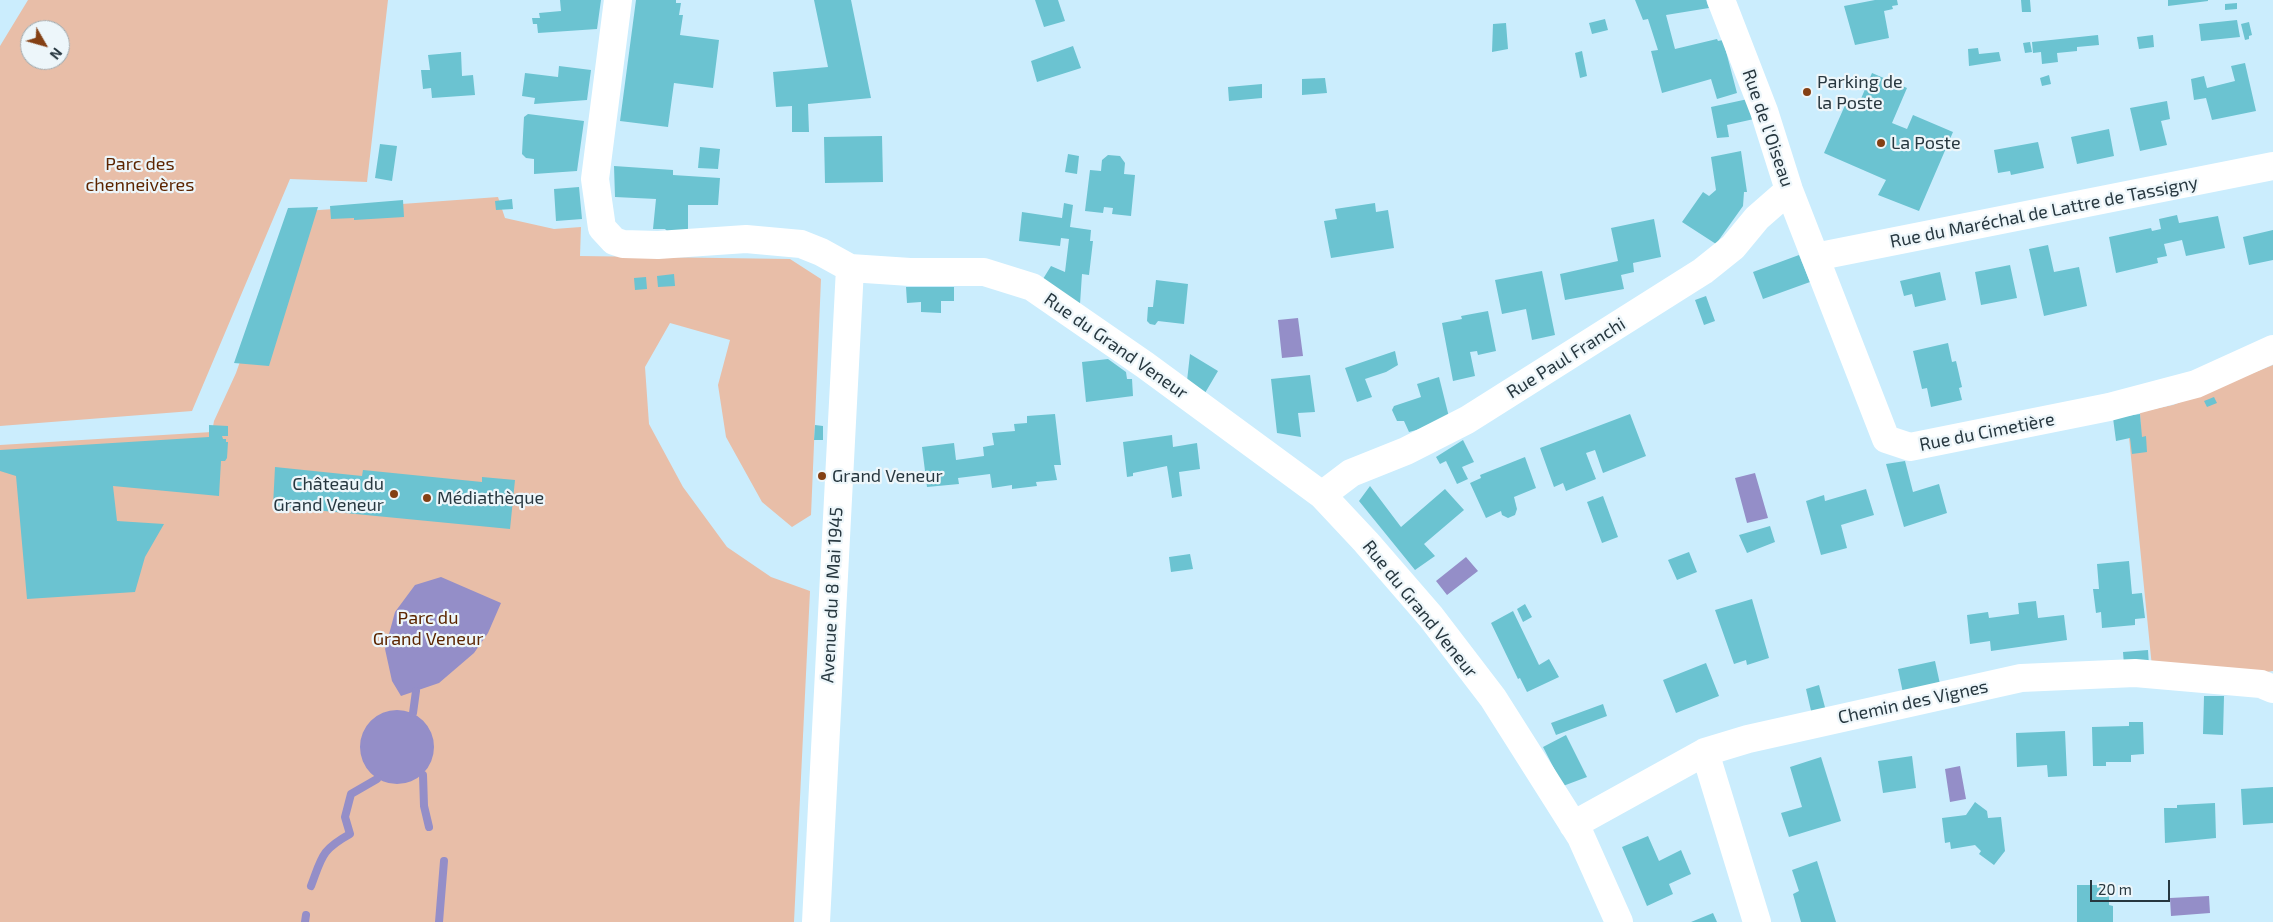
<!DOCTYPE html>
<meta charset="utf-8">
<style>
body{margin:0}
#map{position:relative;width:2273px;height:922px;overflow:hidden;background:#cbedfd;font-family:"Exo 2",sans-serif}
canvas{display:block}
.north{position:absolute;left:20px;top:20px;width:50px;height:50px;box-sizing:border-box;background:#edf6fa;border:1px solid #9eaaaf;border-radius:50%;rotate:128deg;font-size:14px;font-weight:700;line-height:20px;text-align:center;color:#27373f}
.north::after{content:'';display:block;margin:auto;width:18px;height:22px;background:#844014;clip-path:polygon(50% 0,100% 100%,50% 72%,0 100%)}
.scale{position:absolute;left:2090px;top:880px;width:80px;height:22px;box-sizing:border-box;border:2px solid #27373f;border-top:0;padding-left:6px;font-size:15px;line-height:18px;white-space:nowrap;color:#27373f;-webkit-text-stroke:4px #edf6fa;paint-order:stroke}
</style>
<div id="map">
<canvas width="2273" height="922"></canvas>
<div class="north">N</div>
<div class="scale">20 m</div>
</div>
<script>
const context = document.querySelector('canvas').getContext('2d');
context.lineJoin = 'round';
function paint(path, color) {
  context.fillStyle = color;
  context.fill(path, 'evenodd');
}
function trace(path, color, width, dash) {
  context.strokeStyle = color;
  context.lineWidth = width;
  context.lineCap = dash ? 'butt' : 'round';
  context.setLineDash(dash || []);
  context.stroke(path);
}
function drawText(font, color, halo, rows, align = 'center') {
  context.font = font + ' "Exo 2",sans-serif';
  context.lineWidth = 4.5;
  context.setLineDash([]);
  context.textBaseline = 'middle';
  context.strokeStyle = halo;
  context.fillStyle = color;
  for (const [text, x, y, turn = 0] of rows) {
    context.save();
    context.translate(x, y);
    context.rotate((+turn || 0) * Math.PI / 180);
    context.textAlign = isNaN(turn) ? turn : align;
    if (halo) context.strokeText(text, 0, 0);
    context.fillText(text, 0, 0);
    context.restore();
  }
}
const green = new Path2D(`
 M28 0H388L367 182 290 179 192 411 0 426V46ZM30 30H60V60H30Z
 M498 197 505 218 554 229 581 227 580 256 790 259 821 279 811 515 792 527 762 502 726 437 718 385 730 340 670 323 645 367 649 424 683 487 727 547 771 577 810 591 794 922H0V445L212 432 214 421 236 373 292 212Z
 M2273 365V671L2254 674 2152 667 2129 437 2141 435 2140 412 2173 405Z`);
const water = new Path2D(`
 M1298 318 1303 356 1282 358 1278 320Z
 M1755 473 1768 518 1747 523 1735 478Z
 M1466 557 1478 571 1447 595 1436 581Z
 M441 577 501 603 488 633 474 653 439 683 401 696 392 681 385 649 395 612 415 585Z
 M360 747a37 37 0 1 1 74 0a37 37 0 1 1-74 0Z
 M1960 766 1966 799 1950 802 1945 769Z
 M2209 896 2210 913 2171 916 2170 898Z`);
const stream = new Path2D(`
 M413 713 416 691
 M423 775 424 806 429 827
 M311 886C322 857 321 850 350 834L345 817 351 794 377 779
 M305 922 306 915
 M439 922 444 861`);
const building = new Path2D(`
 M560 0H601L597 29 538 33 537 24H533L532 18H540L539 13 561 11Z
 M636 0H676V3H681L679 15H683L680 35 719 40 713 88 674 83 668 127 620 121Z
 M814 0H851L871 98 808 104 809 132H792V106L776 107 773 72 828 67Z
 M1035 0H1058L1065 21 1044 27Z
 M1635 0H1706L1709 8 1666 15 1675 49 1717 39 1718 41 1723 40 1737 93 1717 99 1711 79 1662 93 1651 51 1658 50 1648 19 1643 20Z
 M1875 0H1897L1898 5 1892 6 1893 9 1884 11 1889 38 1855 45 1844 6Z
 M2021 0H2030L2031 12H2022Z
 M2168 0H2208V1L2168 6Z
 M2237 3V9L2225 10V4Z
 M1605 19 1608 30 1592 34 1589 23Z
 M2237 20 2240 37 2201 41 2199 24Z
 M2249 22 2252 35 2249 36V39L2245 40 2241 24Z
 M1506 23 1508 49 1492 52 1493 24Z
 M2098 35 2099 45 2077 47V51L2057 53 2058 62 2042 64 2041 52 2033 53 2032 42Z
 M2153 35 2154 47 2139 49 2137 37Z
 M2030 42 2032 52 2025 53 2023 43Z
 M1073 46 1081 68 1037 82 1031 61Z
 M1978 48 1979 54 1999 52 2001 61 1969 66 1968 49Z
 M1582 51 1587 76 1580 78 1575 53Z
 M461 52 462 76 473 75 475 95 432 98 431 88 423 89 421 70H430L428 55Z
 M2245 63 2256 111 2212 120 2206 98 2194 100 2191 79 2204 76 2207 88 2235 81 2231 66Z
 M559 66 591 70 587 100 534 104 535 98 522 96 525 73 558 77Z
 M1872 73 1907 88 1892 123 1907 129 1913 115 1953 132 1919 211 1878 195 1886 180 1824 153 1846 103 1857 108Z
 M2049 75 2051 84 2042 86 2040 78Z
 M1325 78 1327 93 1302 95V79Z
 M1262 84V98L1229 101 1228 87Z
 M1748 99 1754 119 1727 125 1729 137 1717 138 1711 107Z
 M2167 101 2170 119 2161 121 2167 145 2140 151 2130 108Z
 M528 114 584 121 577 171 534 174V159L526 158 522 154 524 117Z
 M2109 129 2114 156 2077 164 2071 137Z
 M882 136 883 182 825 183 824 137Z
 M2038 142 2044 168 2011 175 2010 171 1998 173 1994 150Z
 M380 144 397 146 392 181 375 178Z
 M700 147 720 149 718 169 698 168Z
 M1741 151 1747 192H1744L1743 206 1716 244 1682 222 1703 192 1709 196 1716 190 1711 157Z
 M1068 154 1079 156 1077 174 1065 172Z
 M1108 155 1120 156 1125 163 1124 174 1135 175 1131 216 1112 214 1113 208 1104 207 1103 213 1085 211 1090 170 1101 171 1102 160Z
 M614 166 673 170V175L720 178 718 205H688V231L668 232 665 229H653L656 199 615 197Z
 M579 187 582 219 556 221 554 189Z
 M512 199 513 209 496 210 495 201Z
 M403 200 404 217 354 220V218L331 219 330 206Z
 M1064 203 1073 205 1070 227 1091 230 1090 241H1093L1089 275 1082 274 1080 304 1043 279 1051 266 1065 272 1069 239 1061 238 1060 246 1019 241 1022 212 1062 218Z
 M1375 203 1376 212 1388 210 1394 248 1331 258 1324 221 1337 219 1335 209Z
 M318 207 269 366 234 363 288 208Z
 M2177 215 2179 223 2218 216 2225 248 2186 256 2182 240 2164 244 2167 256 2157 258 2158 263 2116 273 2109 237 2151 228 2152 231 2161 229 2159 219Z
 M1654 219 1661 257 1633 263 1634 272 1621 275 1624 289 1565 300 1560 274 1618 261 1611 228Z
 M2273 230V260L2249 265 2243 237Z
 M2048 245 2054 272 2079 267 2087 306 2044 316 2029 249Z
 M1799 255 1810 282 1763 299 1753 272Z
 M2010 265 2017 298 1981 305 1975 272Z
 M1542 271 1555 335 1532 340 1526 309 1502 314 1495 280Z
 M1940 272 1946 300 1915 307 1912 294 1904 296 1900 281Z
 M674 274 675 286 658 287 657 276Z
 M646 277 647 289 635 290 634 278Z
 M1156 280 1188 284 1184 324 1158 321 1155 325 1150 324 1147 321 1148 307H1153Z
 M906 287H954V301H941V313L921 312V302L907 303Z
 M1706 296 1715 321 1704 325 1695 300Z
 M1488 311 1496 351 1478 355 1477 351 1470 352 1475 376 1453 381 1442 323 1462 319 1461 316Z
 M1948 343 1952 362 1956 361 1962 387 1959 388 1962 400 1931 407 1927 388 1922 389 1913 351Z
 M1395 351 1398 365 1386 372 1365 379 1372 397 1357 402 1345 368Z
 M1190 354 1218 371 1205 393 1187 381Z
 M1108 359 1126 372 1127 379H1132L1133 396 1086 402 1082 362Z
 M1310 375 1315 412 1298 413 1301 437 1277 433 1271 379Z
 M1439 377 1450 421 1409 432 1404 421H1397L1392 410 1394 406 1421 397 1417 384Z
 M2214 397 2217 403 2207 407 2204 401Z
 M1055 414 1061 465H1054L1057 480 1036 482 1037 486 1012 489V485L992 488 990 474 958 478 959 484 927 487 922 447 954 443 956 460 984 456 983 447 994 445 992 433 1015 431 1014 424 1027 423V416Z
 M1630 414 1646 456 1603 473 1595 450 1586 453 1596 479 1566 491 1563 483 1554 487 1540 448Z
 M2140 414 2142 437 2146 436 2147 452 2132 454 2130 438 2116 441 2113 418Z
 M209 425 228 426V436H222L223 439H226V442H228L227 458 225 461H221L219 496 113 486 117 521 164 524 145 557 135 592 27 599 16 476 0 471V450L209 437Z
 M815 425 823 426V440H814Z
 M1172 435 1173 447 1197 443 1200 469 1179 472 1182 496 1172 498 1167 466 1133 473V476L1127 477 1123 442Z
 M1463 440 1474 462 1462 467 1468 479 1457 484 1446 461 1440 464 1436 457Z
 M1525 457 1536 488 1514 497 1517 509 1515 515 1508 518 1502 515 1501 511 1486 518 1470 483 1481 478 1480 475Z
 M1905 461 1913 492 1939 484 1947 513 1904 527 1886 464Z
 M275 467 362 476 363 470 482 482V477L515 480 510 529 273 506Z
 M1370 486 1401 527 1445 489 1464 510 1424 544 1435 556 1415 570 1359 501Z
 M1866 489 1874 515 1841 525 1847 548 1821 555 1806 501 1824 495 1825 501Z
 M1603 496 1618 537 1602 543 1587 502Z
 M1770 526 1775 542 1747 553 1739 535Z
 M1689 552 1697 572 1677 580 1668 560Z
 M1190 554 1193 569 1171 572 1169 557Z
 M2129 561 2132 594 2142 593 2145 618 2135 619V625L2102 628 2101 612 2096 613 2093 589H2099L2097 564Z
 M1752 599 1769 658 1747 665 1746 660 1734 664 1715 610Z
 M2036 601 2038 618 2064 615 2067 640 1991 651 1990 641 1970 644 1967 615 1988 612 1989 618 2019 614 2018 603Z
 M1525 604 1532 617 1523 622 1517 609Z
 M1513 611 1539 665 1549 659 1559 677 1527 692 1520 678 1518 679 1491 623Z
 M2148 650 2149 666 2124 665 2123 652Z
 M1935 661 1940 684 1903 693 1898 669Z
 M1706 663 1719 696 1676 713 1663 680Z
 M1819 685 1826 711 1812 715 1806 689Z
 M2204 696H2224L2223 735 2203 734Z
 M1603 704 1607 716 1556 735 1551 723Z
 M2129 722H2143L2144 754 2131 755V762H2106V766H2093L2092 727 2129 726Z
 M2065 731 2067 776 2048 777 2047 765 2017 767 2016 733Z
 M1566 735 1587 777 1563 786 1543 747Z
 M1912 756 1916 788 1883 793 1878 761Z
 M1821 757 1841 821 1789 837 1781 813 1802 807 1790 767Z
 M2273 787V823L2243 825 2241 789Z
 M1975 802 1987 811 1988 818 2001 817 2005 851 1994 865 1979 854 1981 851 1975 845 1951 849 1950 842 1945 843 1942 818 1966 815Z
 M2215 803 2216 838 2165 843 2164 808H2177V805Z
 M1648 836 1659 861 1681 850 1691 874 1669 884 1673 894 1647 906 1622 847Z
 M1817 861 1836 922H1801L1793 894 1799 891 1792 870Z
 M2077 885H2109V905L2113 906V922H2077Z
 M1713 913 1717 922H1691Z`);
const street = new Path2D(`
 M618 0 595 179 602 228 614 241 623 244 658 245 746 239 801 244 821 252 850 268 910 272H984L1032 287 1145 365 1322 495 1366 542 1431 617 1493 698 1581 837 1619 922
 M1721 0 1764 111 1789 190 1886 439 1910 447 2109 407 2196 384 2273 349
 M1815 257 2273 166
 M1322 495 1351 473 1406 451 1467 420 1703 271 1733 247 1757 218 1789 190
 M1705 752 1757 922
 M1573 825 1705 752 1748 739 2021 678 2135 673 2261 684 2273 689
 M816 922 850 268`);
const markers = [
 [1807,92,5,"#844014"],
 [1881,143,5,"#844014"],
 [822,476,5,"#844014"],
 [394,494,5,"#844014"],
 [427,498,5,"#844014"]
];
const poiNames = [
 ["Parking de",1817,82],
 ["la Poste",1817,103],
 ["La Poste",1891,143],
 ["Grand Veneur",832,476],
 ["Château du",384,484,"right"],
 ["Grand Veneur",384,505,"right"],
 ["Médiathèque",437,498]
];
const streetNames = [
 ["Rue de l'Oiseau",1768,128,71],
 ["Rue du Maréchal de Lattre de Tassigny",2044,212,-11],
 ["Rue du Grand Veneur",1116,346,35],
 ["Rue Paul Franchi",1566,358,-32],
 ["Rue du Cimetière",1987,432,-11],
 ["Avenue du 8 Mai 1945",832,595,-87],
 ["Rue du Grand Veneur",1420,609,51],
 ["Chemin des Vignes",1913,702,-12]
];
const parkNames = [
 ["Parc des",140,164],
 ["chenneivères",140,185],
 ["Parc du",428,618],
 ["Grand Veneur",428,639]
];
paint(green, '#e8bea8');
paint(water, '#948ec8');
trace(stream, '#948ec8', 8);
paint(building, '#6bc3d1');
trace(street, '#fff', 28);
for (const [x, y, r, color] of markers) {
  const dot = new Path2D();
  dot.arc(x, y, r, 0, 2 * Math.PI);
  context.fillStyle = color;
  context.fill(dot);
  trace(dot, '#edf6fa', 2);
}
drawText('18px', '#27373f', '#edf6fa', poiNames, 'left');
drawText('18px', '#27373f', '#edf6fa', streetNames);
drawText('18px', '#5c2500', '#edf6fa', parkNames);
</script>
